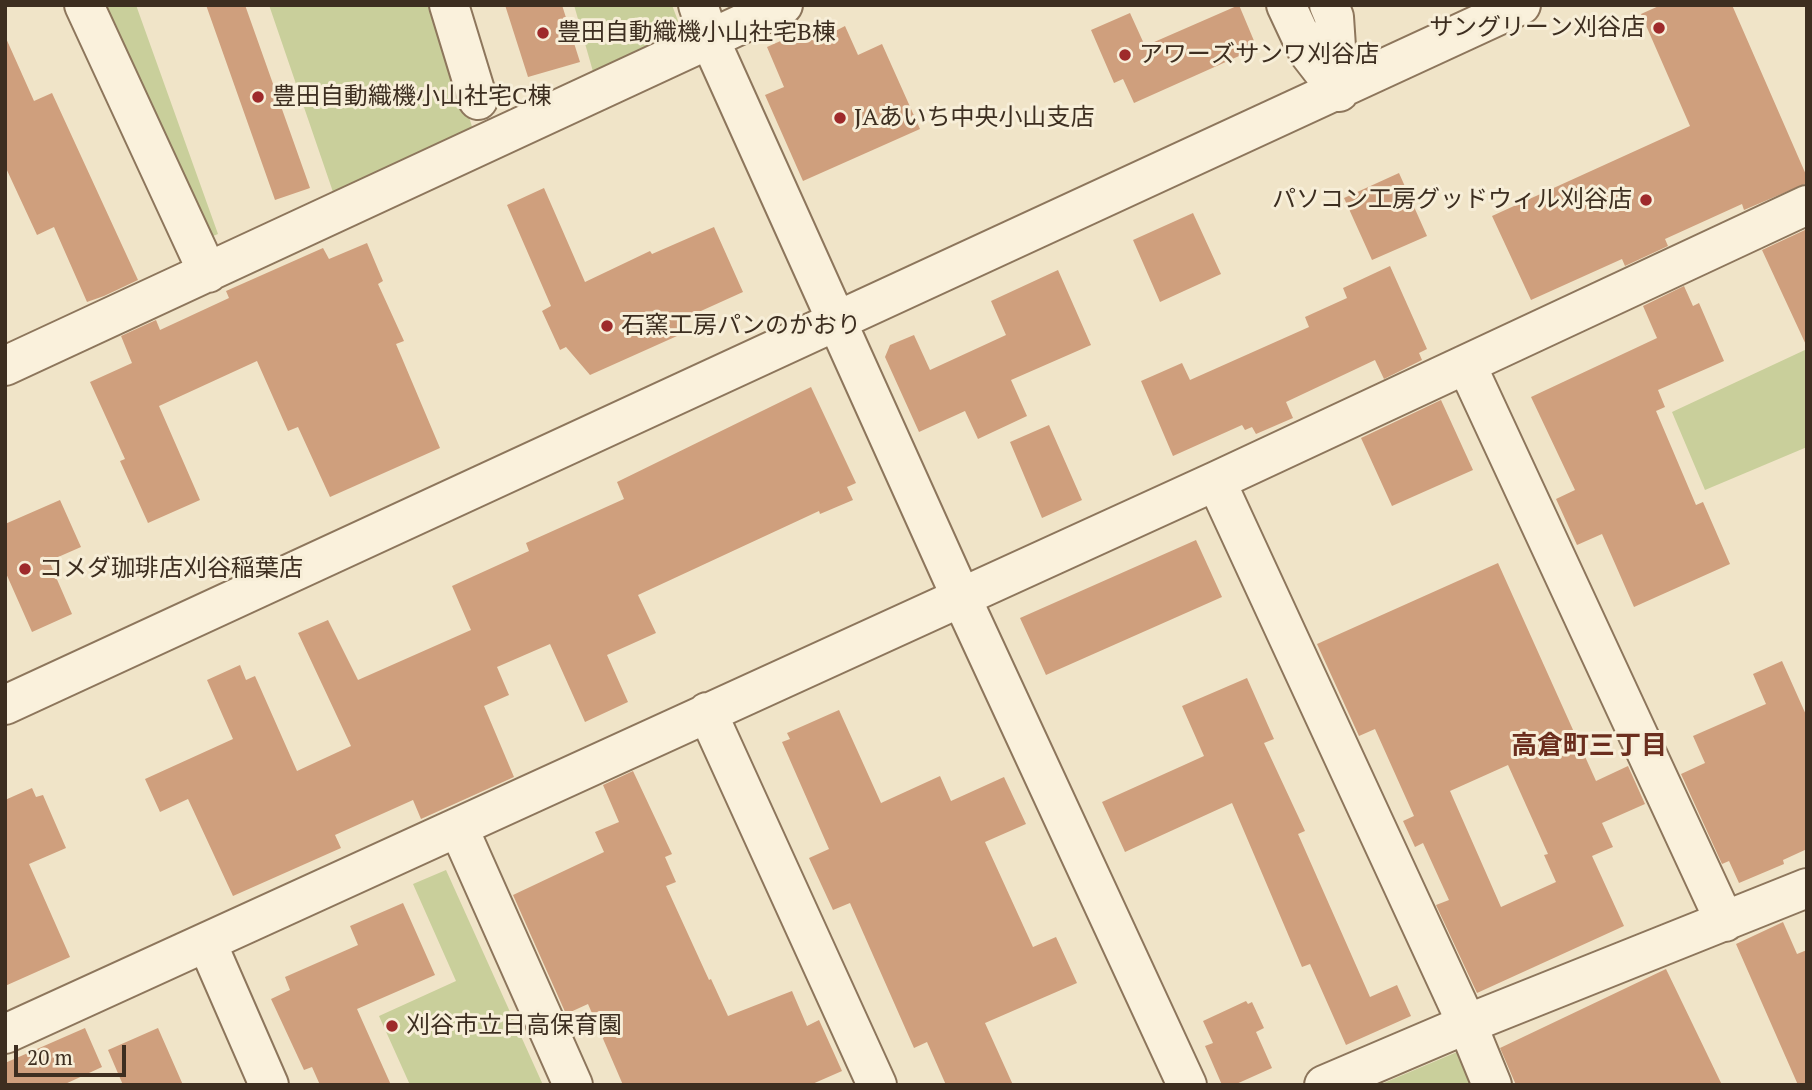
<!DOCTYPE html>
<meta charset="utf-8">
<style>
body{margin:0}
#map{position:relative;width:1812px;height:1090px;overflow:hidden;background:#f0e4c8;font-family:"PT Serif",serif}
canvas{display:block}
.frame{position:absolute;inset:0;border:7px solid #3d2e20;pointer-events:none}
.scale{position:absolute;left:14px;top:1045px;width:112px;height:32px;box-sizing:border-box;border:4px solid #3d2e20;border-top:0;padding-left:9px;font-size:21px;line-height:24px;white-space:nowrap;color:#3d2e20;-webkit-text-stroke:5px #f7eed8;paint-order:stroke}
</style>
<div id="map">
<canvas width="1812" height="1090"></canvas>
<div class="frame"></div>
<div class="scale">20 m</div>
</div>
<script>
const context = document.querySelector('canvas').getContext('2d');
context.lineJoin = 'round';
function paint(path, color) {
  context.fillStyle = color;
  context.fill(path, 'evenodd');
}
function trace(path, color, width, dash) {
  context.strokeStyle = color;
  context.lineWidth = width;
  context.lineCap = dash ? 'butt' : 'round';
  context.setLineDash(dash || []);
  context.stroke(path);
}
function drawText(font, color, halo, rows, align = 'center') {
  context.font = font + ' "PT Serif","Noto Sans JP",serif';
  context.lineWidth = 6;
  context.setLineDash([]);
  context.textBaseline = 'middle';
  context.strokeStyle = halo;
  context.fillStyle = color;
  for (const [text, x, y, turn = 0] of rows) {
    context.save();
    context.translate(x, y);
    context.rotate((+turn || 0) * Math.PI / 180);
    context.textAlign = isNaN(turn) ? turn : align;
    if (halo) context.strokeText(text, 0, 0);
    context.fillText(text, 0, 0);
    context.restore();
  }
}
const green = new Path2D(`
 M104 5H136L218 234 208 238Z
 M269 5H435L473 130 333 192Z
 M574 5H672L678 21 672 40 594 75Z
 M1807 349V447L1705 490 1672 412Z
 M446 870 543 1085H410L379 1016 456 981 413 884Z
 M1457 1052 1471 1085H1379Z`);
const building = new Path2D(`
 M206 5H245L310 188 275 200Z
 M505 5H562L580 62 528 77Z
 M1239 5 1257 48 1134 103 1123 79 1114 83 1091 30 1130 13 1145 46Z
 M1661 5H1732L1807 177V183L1744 210 1742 204 1665 239 1668 246 1625 266 1622 259 1531 300 1492 216 1690 126 1641 14Z
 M845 26 858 55 882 44 920 129 803 181 765 95 784 87 767 47 812 27 818 40Z
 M5 36 34 101 52 93 138 280 104 296 87 302 54 227 37 235 5 166Z
 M1399 173 1427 236 1372 260 1344 198Z
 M544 188 585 282 650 251 652 254 714 227 743 292 681 320 686 332 590 375 566 347 560 350 542 311 551 306 507 205Z
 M1193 213 1221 274 1160 302 1133 240Z
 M1807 229V347L1762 250Z
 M367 243 383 281 378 284 404 341 396 344 440 448 330 497 298 427 288 431 257 361 159 406 200 500 148 523 120 461 125 459 90 382 132 363 121 336 156 320 160 330 229 298 226 291 323 248 329 259Z
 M1390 266 1427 349 1419 353 1422 360 1384 379 1375 360 1286 402 1293 418 1256 434 1252 427 1245 430 1242 425 1173 456 1141 381 1182 363 1190 380 1309 327 1305 317 1347 298 1343 288Z
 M1058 270 1091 345 1011 380 1027 416 978 439 965 411 919 432 885 357 890 345 914 335 930 370 1006 335 991 301Z
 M1684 286 1693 306 1699 303 1724 361 1658 390 1665 407 1656 411 1696 505 1703 502 1730 564 1634 607 1602 534 1577 545 1556 499 1575 490 1531 397 1657 338 1643 306Z
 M811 387 856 483 847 487 853 500 820 514 819 511 638 595 656 633 607 655 628 702 585 722 550 644 497 667 509 695 484 706 514 777 421 819 413 800 335 835 341 848 233 896 188 799 160 812 145 779 233 739 207 680 240 665 246 680 255 676 297 771 351 746 298 633 328 620 358 680 471 630 452 586 529 551 526 543 624 499 617 482Z
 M1441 400 1473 470 1392 506 1361 438Z
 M1049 425 1082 500 1042 518 1010 442Z
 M60 500 81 547 49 561 72 614 32 632 5 571V524Z
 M1196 540 1222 597 1046 675 1020 618Z
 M1498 563 1596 781 1628 766 1645 804 1602 823 1613 847 1592 856 1624 926 1477 993 1436 905 1449 900 1423 843 1415 847 1403 821 1414 816 1375 729 1359 736 1317 644ZM1508 765 1548 854 1544 855 1556 882 1501 907 1450 791Z
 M1782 661 1807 717V849L1783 860 1784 864 1739 883 1729 861 1722 864 1681 774 1705 763 1693 736 1766 704 1753 674Z
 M1247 678 1274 739 1264 743 1305 831 1298 834 1370 997 1397 985 1411 1016 1346 1045 1310 964 1302 967 1232 803 1125 852 1102 802 1204 756 1182 706Z
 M839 710 881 803 940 776 951 801 1004 777 1026 824 985 842 1033 947 1056 937 1077 983 985 1023 1013 1085H946L927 1042 914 1048 850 903 833 910 809 858 829 849 782 742 790 739 787 733Z
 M633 771 672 854 665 857 676 882 666 886 709 980 711 979 728 1016 792 991 807 1026 819 1020 842 1071 810 1085H623L588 1004 566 1014 513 895 604 852 595 832 619 822 603 785Z
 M32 788 36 797 43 795 66 848 29 864 70 957 5 986V800Z
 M403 903 435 975 357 1009 391 1085H320L312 1067 304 1070 271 999 290 990 285 977 358 945 350 926Z
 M1783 922 1797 954 1807 950V1085H1798L1736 944Z
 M1666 969 1722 1085H1516L1500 1048Z
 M1246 1001 1248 1004 1252 1002 1264 1028 1256 1032 1272 1068 1234 1085H1222L1205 1046 1213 1043 1203 1021Z
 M85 1028 102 1067 63 1085H5V1063Z
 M158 1028 183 1085H123L108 1050Z`);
const minor = new Path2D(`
 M84 5 208 273
 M449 5 478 100
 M698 5 710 40 961 597 1187 1085
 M1286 5 1308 52 1339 92
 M1329 5 1334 17 1339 92
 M5 366 783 5
 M1467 366 1725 922
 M1216 481 1467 1024 1492 1085
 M5 705 1521 5
 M707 712 877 1085
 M459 829 573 1085
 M207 943 269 1085
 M5 1034 1216 481 1807 205
 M1324 1085 1467 1024 1807 888`);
const markers = [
 [1659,28,7,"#9e2a2b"],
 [543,33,7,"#9e2a2b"],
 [1125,55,7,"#9e2a2b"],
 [258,97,7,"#9e2a2b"],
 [840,118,7,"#9e2a2b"],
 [1646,200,7,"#9e2a2b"],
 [607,326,7,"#9e2a2b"],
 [25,569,7,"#9e2a2b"],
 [392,1026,7,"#9e2a2b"]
];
const poiNames = [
 ["サングリーン刈谷店",1645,28,"right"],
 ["豊田自動織機小山社宅B棟",557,33],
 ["アワーズサンワ刈谷店",1139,55],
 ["豊田自動織機小山社宅C棟",272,97],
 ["JAあいち中央小山支店",854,118],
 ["パソコン工房グッドウィル刈谷店",1632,200,"right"],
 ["石窯工房パンのかおり",621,326],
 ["コメダ珈琲店刈谷稲葉店",39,569],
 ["刈谷市立日高保育園",406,1026]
];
const neighbourhoodNames = [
 ["高倉町三丁目",1589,747]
];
paint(green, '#c9cf9b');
paint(building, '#cf9f7d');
trace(minor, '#8d765c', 42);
trace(minor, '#faf1dc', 38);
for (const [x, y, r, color] of markers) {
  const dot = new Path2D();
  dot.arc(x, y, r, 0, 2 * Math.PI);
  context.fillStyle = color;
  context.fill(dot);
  trace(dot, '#f7eed8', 2.5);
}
drawText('24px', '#3d2e20', '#f7eed8', poiNames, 'left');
drawText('bold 26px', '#6b2e1e', '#f7eed8', neighbourhoodNames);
</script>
